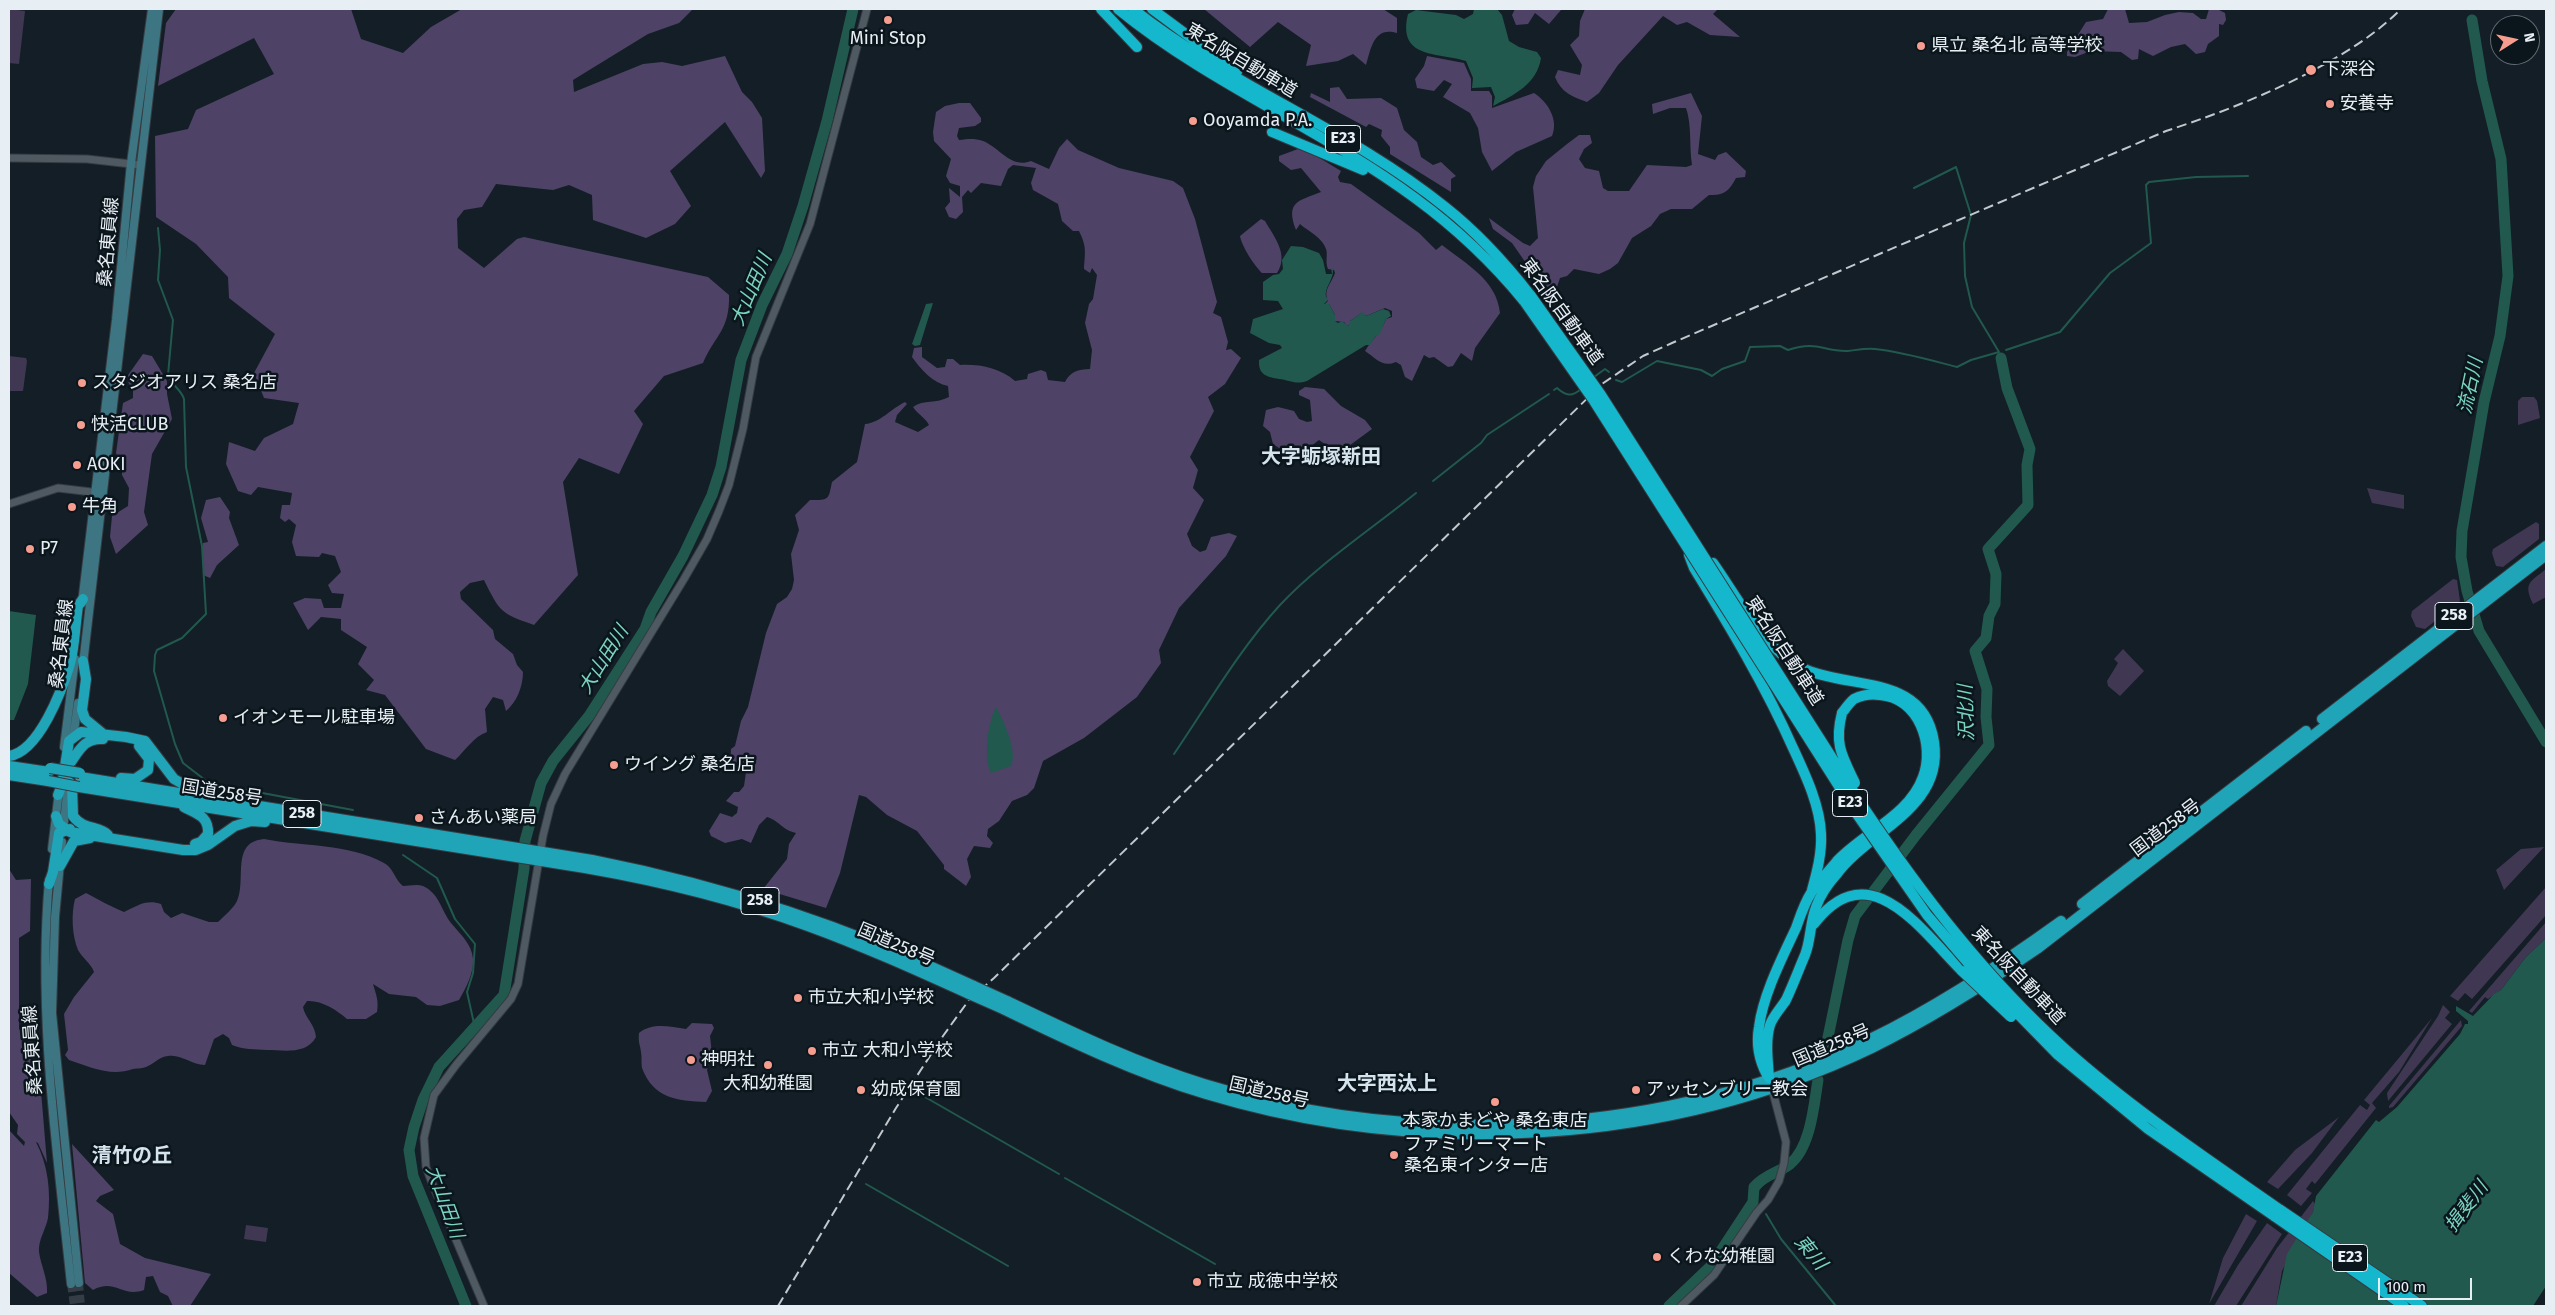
<!DOCTYPE html>
<meta charset="utf-8">
<style>
body{margin:0}
#map{position:relative;width:2555px;height:1315px;overflow:hidden;background:#141e26;font-family:"Fira Sans",sans-serif}
canvas{display:block}
.frame{position:absolute;inset:0;border:10px solid #e8eff4;pointer-events:none}
.north{position:absolute;left:2490px;top:15px;width:50px;height:50px;box-sizing:border-box;background:#0b151c;border:1px solid #636c72;border-radius:50%;rotate:80deg;font-size:14px;font-weight:700;line-height:20px;text-align:center;color:#e8eff4}
.north::after{content:'';display:block;margin:auto;width:18px;height:22px;background:#f59d8f;clip-path:polygon(50% 0,100% 100%,50% 72%,0 100%)}
.scale{position:absolute;left:2378px;top:1278px;width:94px;height:22px;box-sizing:border-box;border:2px solid #e8eff4;border-top:0;padding-left:6px;font-size:15px;line-height:18px;white-space:nowrap;color:#e8eff4;-webkit-text-stroke:4px #0b151c;paint-order:stroke}
</style>
<div id="map">
<canvas width="2555" height="1315"></canvas>
<div class="frame"></div>
<div class="north">N</div>
<div class="scale">100 m</div>
</div>
<script>
const context = document.querySelector('canvas').getContext('2d');
context.lineJoin = 'round';
function paint(path, color) {
  context.fillStyle = color;
  context.fill(path, 'evenodd');
}
function trace(path, color, width, dash) {
  context.strokeStyle = color;
  context.lineWidth = width;
  context.lineCap = dash ? 'butt' : 'round';
  context.setLineDash(dash || []);
  context.stroke(path);
}
function drawText(font, color, halo, rows, align = 'center') {
  context.font = font + ' "Fira Sans","Noto Sans JP",sans-serif';
  context.lineWidth = 5;
  context.setLineDash([]);
  context.textBaseline = 'middle';
  context.strokeStyle = halo;
  context.fillStyle = color;
  for (const [text, x, y, turn = 0] of rows) {
    context.save();
    context.translate(x, y);
    context.rotate((+turn || 0) * Math.PI / 180);
    context.textAlign = isNaN(turn) ? turn : align;
    if (halo) context.strokeText(text, 0, 0);
    context.fillText(text, 0, 0);
    context.restore();
  }
}
const green = new Path2D(`
 M9 9 25 11 19 64 9 63Z
 M9 356 26 358 27 361 23 391H9Z
 M2522 397H2534L2537 401 2540 418 2518 425V401Z
 M2367 488 2404 495V509L2372 503Z
 M2536 522 2539 524V539L2503 567 2496 566 2492 553 2493 549Z
 M2546 569V597L2533 604C2523 583 2530 582 2546 569Z
 M2453 579 2457 580 2460 601 2425 629 2416 627 2411 616 2412 611Z
 M2123 649 2144 671 2120 696 2108 686 2107 681 2118 663 2114 659Z
 M2544 847 2504 890 2496 870 2521 849Z
 M2546 887V915L2472 999 2465 993 2458 1001 2450 996Z
 M2546 922V938L2526 957 2501 990 2488 999 2485 997 2472 1013 2469 1011Z
 M2443 1005 2450 1012 2445 1018 2452 1024 2388 1101 2387 1093 2438 1016Z
 M2432 1018 2399 1072 2372 1103 2376 1108 2315 1184 2312 1181 2306 1189 2312 1193 2301 1206 2287 1195 2360 1105 2367 1110 2370 1105 2364 1100Z
 M2461 1020 2462 1026 2393 1107 2389 1108V1106Z
 M2339 1117 2312 1153 2278 1189 2267 1182 2295 1150Z
 M2313 1201 2315 1204 2313 1212 2282 1271 2276 1306H2241L2277 1248Z
 M2246 1214 2257 1221 2209 1304 2223 1258Z
 M2267 1223 2282 1234 2236 1306H2214L2238 1265Z
 M246 1225 268 1228 266 1242 244 1239Z`);
const forest = new Path2D(`
 M176 9H351L361 39 403 53 431 27 462 9H693L679 23 648 34 573 80 574 92 643 64 662 62 682 66 725 56 742 92 752 102 762 118 765 171 761 178 725 122 670 171 691 206 675 224 646 238 593 220 592 195 569 185 553 190 496 184 482 207 464 210 457 219 458 248 484 268 517 239 524 237 708 277 729 295C730 330 715 335 703 363L664 376 634 411 643 424 619 474 579 458 563 482 578 575 534 625C500 613 500 612 484 580L470 583 460 592 461 599 493 630 495 639 513 654 517 665 523 672C523 686 517 702 506 711L503 700 493 697 485 709 487 732C473 737 466 750 455 760L426 749 385 695 366 690 374 680 358 664 367 647 341 630V619L321 617 308 630 293 603 305 598 321 599 324 608H341L344 594 332 593 328 585 341 572 335 556 322 553 319 557 296 556 292 542 296 525 289 519 285 522 280 518 282 505H290L292 493 258 487 251 495 238 491 226 464 229 442 255 451 264 438 293 424 299 403 264 398 254 373 275 334 229 298 228 277 196 244 156 217 155 136 188 129 196 110 274 74 254 38 158 86 166 23Z
 M1204 9H1383L1397 18V33C1374 26 1371 48 1366 65L1353 54 1338 61 1306 66 1311 45 1278 22 1250 47Z
 M1515 9H1561V10L1549 24 1535 13 1528 24 1516 25 1512 15Z
 M1585 9H1718L1713 14 1740 37 1710 35 1687 22 1677 25 1663 16 1618 65 1599 93 1587 102C1572 97 1561 92 1555 77L1558 70 1580 75 1582 65 1570 45 1579 36 1580 21Z
 M2108 9H2125L2129 23 2147 22 2165 15 2179 12 2193 13 2201 19H2206L2209 9H2217L2225 13 2226 20 2223 25 2219 24V36L2208 44 2205 52 2196 54 2185 44 2171 47 2153 56 2139 49 2138 59 2132 60 2121 52 2091 51 2075 57 2067 56V52L2086 22 2103 19Z
 M1427 56 1464 63 1471 79V91H1489L1492 96V108L1534 93C1548 102 1559 120 1552 136L1516 152 1492 171 1482 152 1478 128 1470 113 1443 97 1452 84 1444 80 1434 91 1417 88 1415 79 1424 66Z
 M1339 87 1347 99 1381 98 1397 108 1404 130 1417 142 1421 157 1433 165 1441 162 1456 176 1451 179V192L1390 154V147L1381 136 1382 130 1369 124 1366 127 1310 97 1311 93 1330 102V88Z
 M1691 93 1702 116 1698 154 1715 160 1718 155 1726 152 1746 171 1745 177 1736 178C1729 191 1724 196 1709 195L1692 209H1671L1660 214 1651 226 1632 238 1618 263 1610 269 1599 274 1574 269 1567 276 1560 278 1556 290 1561 298 1555 305 1512 243 1493 229 1489 218 1523 243 1530 246 1538 238 1533 187 1536 176 1546 161 1567 144 1579 135H1590L1592 143 1584 149 1579 159 1585 168 1599 171 1603 188 1608 191H1629L1647 165 1686 167 1692 165C1689 146 1692 125 1686 108H1670L1653 114 1652 104Z
 M959 103H970L981 118V122L975 126 959 128 957 136 959 140C968 139 974 138 983 141 999 147 1011 169 1031 161L1049 169 1059 148 1067 139 1078 150 1119 168 1173 181 1183 188 1195 219 1217 302 1213 313 1221 317 1228 342 1226 350 1231 349 1241 358 1225 384 1208 397 1214 411 1190 457 1198 470 1193 488 1204 500 1187 534 1192 546 1200 552 1206 550 1211 537 1229 533 1237 536 1226 556 1179 608 1159 650 1161 663 1137 697 1084 738 1043 761 1034 788 1027 795 1012 801 999 821 988 829 987 836 993 843 990 848 974 846 967 859 971 877 966 886 944 869V865L917 831 887 815 866 797 859 795 840 873 826 908 763 889 787 859 789 844 796 833C782 830 780 821 767 817L759 825 751 843 742 839 725 843 711 836 709 831 720 813 732 817 737 813 738 807 726 801 734 792H739L744 786 746 772 740 769 733 773 730 767 731 749 735 746 741 721 748 707 766 633 777 604 787 597 792 589 794 580 791 554 799 530 795 515 810 500C830 500 828 500 832 482L857 462 865 424C880 423 892 408 905 402L907 404 897 415 895 422 918 432 929 425C925 417 918 415 913 407 924 399 936 404 949 397L948 386C933 383 921 370 912 357L914 348 922 347V357L937 368 945 367 947 359H953L960 365C980 364 1000 368 1015 381L1027 379 1028 374 1041 370 1046 372 1048 380 1065 382C1070 372 1078 369 1090 369L1092 350 1085 323 1089 304 1093 299 1097 275 1092 268 1090 273 1084 269C1085 252 1087 247 1079 231H1073L1062 221 1058 204 1033 190 1031 183 1036 168 1013 165 1008 169 1001 186 981 183 971 193 968 190 962 197 963 212 956 219 949 217 945 208 950 202 949 188 960 197V186L950 183 946 176 951 159 934 141 933 132 936 112 945 106Z
 M1298 149 1308 151 1341 171 1338 177 1340 182 1351 184 1419 233 1436 250 1442 245C1466 264 1497 280 1500 313L1475 348 1472 361 1461 353 1453 366 1448 367 1434 357 1429 358 1424 355 1412 381 1405 377 1401 365 1396 362C1382 368 1376 358 1365 351 1372 339 1381 333 1386 319L1392 317V311L1385 308 1366 316 1362 313 1350 321V324L1347 326 1344 322 1335 321V315L1329 304 1324 305 1328 301C1323 290 1331 284 1335 273L1334 270 1328 269C1325 262 1328 254 1326 249 1322 237 1309 232 1300 224L1296 230C1285 201 1299 201 1321 192L1301 168 1291 170 1279 161V156Z
 M1261 219 1265 221C1275 238 1289 255 1277 273H1262C1254 265 1242 247 1240 236Z
 M143 354 152 356 167 381V394L172 419 152 454 144 512 148 525 116 554 110 537 112 516 128 506 129 488 122 475V466L116 453 123 403 133 398V391L126 378Z
 M1305 387 1324 389 1341 406 1365 420 1372 429 1342 451 1336 452 1319 440 1301 454 1279 448 1273 444 1270 432 1263 426 1266 410 1278 407 1294 411 1299 419 1307 422 1312 421 1310 400 1299 395V391Z
 M220 497 230 512 229 518 239 545 217 565 210 578 203 575V543L208 542 201 518 206 500Z
 M264 839C303 847 348 843 384 863 393 867 395 880 403 886 409 886 417 884 423 886 439 893 441 910 451 923 460 934 472 944 473 959 474 973 466 988 459 1000L440 1006 427 1005 416 997 389 994 373 984C376 995 379 1000 377 1012L366 1019H347C337 1010 321 1000 307 1001L303 1007C305 1018 315 1024 316 1037 306 1055 284 1050 267 1050 254 1049 244 1050 232 1045L229 1038 223 1034 214 1039 205 1065C191 1065 182 1054 168 1056 159 1057 155 1063 148 1066 143 1069 138 1068 133 1069 111 1077 90 1067 69 1060L65 1055 68 1050 64 1014 74 997 94 972C91 963 82 958 78 950 72 936 71 914 75 899L86 893C99 900 110 906 124 912 137 906 146 899 161 904L164 912 171 918 182 913 209 922H218C224 916 233 909 237 901 247 880 230 842 264 839Z
 M9 869 16 880 31 879 30 931 19 938V1029L37 1043 47 1163 38 1143 36 1142C48 1165 51 1191 48 1218 46 1229 38 1240 39 1252 41 1266 48 1278 47 1293L37 1297 9 1273V1130L24 1146 25 1142 17 1134 18 1125 9 1112Z
 M692 1023 712 1024 714 1028 710 1036 712 1054 707 1070 712 1091 706 1102C677 1101 653 1098 642 1068 641 1063 642 1057 641 1052 640 1044 638 1043 639 1033 653 1022 670 1027 686 1029Z
 M72 1144 114 1190 100 1196 96 1201 113 1214 120 1244 145 1258 211 1274 190 1306H173L168 1296 160 1292 153 1276 146 1277 144 1290C122 1298 115 1278 93 1290L85 1283Z`);
const water = new Path2D(`
 M1474 9H1497L1502 15 1509 41 1519 47 1537 52 1541 58C1537 84 1514 95 1493 106L1495 97 1491 87 1472 88 1473 78 1466 61C1437 52 1397 59 1408 14L1416 10 1456 15 1464 19 1473 14Z
 M1291 246 1303 247 1319 253 1323 260 1326 274H1332L1331 268 1333 269C1334 280 1324 287 1326 297L1329 299 1324 304H1329L1335 315V321L1338 323 1342 321 1348 326 1350 321 1363 312 1366 316 1383 309 1389 311 1391 316 1386 319 1380 334 1375 337 1370 345H1366L1307 381C1295 385 1289 380 1279 379 1267 377 1258 375 1259 360L1282 348 1280 345 1269 343 1250 333 1253 319 1283 309 1278 301 1263 300V282L1273 275 1279 274 1283 269 1282 260Z
 M933 303 920 345 915 346 912 344 926 304Z
 M9 611 36 615 28 684 14 720H9Z
 M996 707C1004 721 1018 752 1011 766L991 773C983 756 988 723 996 707Z
 M2546 938V1286L2533 1306H2276L2287 1254 2313 1212 2316 1196 2376 1120 2379 1122 2397 1107 2460 1034 2465 1024H2468V1021L2456 1011V1006L2473 1016 2494 994 2501 990 2526 957Z`);
const stream = new Path2D(`
 M158 228 160 250 158 280 173 320 168 375C171 385 181 389 184 399L186 467 202 546 206 614 182 638 157 650 155 655 154 671 175 744 183 763 209 783 353 810
 M2006 350 2060 332 2110 273 2151 243 2146 185 2149 182 2196 177 2248 176
 M1594 377 1605 369 1609 372
 M1616 380 1622 382 1657 361 1701 370 1712 376 1722 369 1745 361 1750 347 1780 346 1788 350C1818 340 1823 352 1848 351 1857 350 1866 348 1875 349 1903 352 1930 360 1957 367L1971 360 1999 352 1972 307 1965 276 1964 243 1971 215 1956 167 1914 188
 M1554 390 1557 388C1566 396 1572 397 1581 389
 M1433 481 1481 443 1487 435 1549 394
 M1174 754C1208 704 1239 650 1280 605 1317 565 1373 528 1416 493
 M403 855 437 878 455 919 475 944 473 973 467 992 475 1028
 M918 1093 1059 1174
 M1065 1178 1215 1264
 M866 1184 1008 1266
 M1757 1196 1758 1190 1767 1180V1175
 M1766 1214 1781 1239 1836 1306`);
const river = new Path2D(`
 M2472 20 2482 81 2501 159 2508 276 2500 336 2484 402 2462 531 2461 557 2467 591 2479 631 2546 742
 M1826 1047 1848 940 1855 916 1916 835 1989 745 1986 717 1987 689 1975 651 1986 638 1989 616 1995 604 1996 574 1988 549 2028 505 2027 465 2030 449 2007 388 2001 358
 M466 1306 413 1176 409 1150 414 1127 423 1100 439 1067 504 995 524 869 525 841 541 783 553 761 589 716 645 629 651 612 683 556 712 495 721 467 741 360 762 305 787 254 803 206 827 121 853 9
 M1669 1306 1711 1266 1753 1202 1754 1187C1764 1175 1778 1173 1790 1164 1811 1147 1814 1104 1818 1080`);
const secondaryTunnel = new Path2D(`
 M79 1283 81 1306
 M71 1284 74 1306`);
const tertiary = new Path2D(`
 M9 158 87 159 140 165
 M9 504 58 488 100 493
 M484 1306 432 1183 426 1167 424 1138 434 1095 456 1065 511 999 518 984 543 836 551 804 565 774 684 579 707 539 719 511 729 485 743 429 756 357 810 224 867 9
 M1681 1306 1714 1275 1757 1212 1768 1200 1779 1181 1784 1163 1786 1142 1771 1085`);
const secondary = new Path2D(`
 M82 603 116 320 131 163 152 9
 M83 664 159 9
 M73 739 78 703
 M64 747 75 659
 M63 831 68 785
 M62 842 55 917 52 1013 79 1283
 M52 849 59 791
 M49 880C37 1015 57 1150 71 1284`);
const trunk = new Path2D(`
 M83 661 86 679 82 710 85 719 102 733
 M2322 719 2546 546
 M9 756C39 752 62 690 70 664 75 645 75 625 78 606L83 599
 M71 762C80 749 85 738 103 739
 M9 766 49 772
 M9 775 48 781
 M80 777 592 860C728 887 848 927 974 986
 M121 778 135 779 148 770 149 759 139 746
 M69 782 72 785 73 816C84 831 99 825 108 835
 M79 787 585 868C660 881 737 900 808 926 863 946 916 970 969 994
 M58 795 62 785 69 741 81 732 126 737 145 741 174 779 200 794
 M184 807C197 814 209 816 208 834L201 842 195 844
 M56 816 59 824 70 832 183 850H196L208 845 235 826 251 821 265 822
 M60 866 74 841 90 838
 M49 884 53 872 59 833 70 829
 M2082 904 2306 731
 M1007 1001C1072 1032 1136 1063 1204 1084 1418 1150 1667 1136 1870 1039 1938 1006 2000 965 2061 921
 M1003 1009C1069 1041 1136 1073 1206 1094 1421 1159 1668 1146 1872 1048 1931 1019 1983 986 2037 949L2546 555`);
const motorway = new Path2D(`
 M1101 9 1137 47
 M1118 9C1210 84 1320 128 1415 198 1456 228 1492 262 1524 301
 M1133 9C1230 86 1349 129 1445 207 1478 233 1506 264 1531 296
 M1152 9 1237 72
 M1272 132 1363 170
 M1689 555 1694 568C1730 627 1765 685 1793 748 1805 774 1820 805 1821 834 1822 853 1817 872 1812 890
 M1713 563C1735 594 1759 639 1790 661 1836 694 1923 667 1934 742 1944 809 1869 830 1836 875 1828 884 1820 896 1816 907 1810 922 1811 940 1805 955 1799 969 1793 985 1786 1000 1781 1008 1773 1016 1770 1025 1765 1041 1768 1062 1769 1078
 M1814 924C1869 852 1920 929 1962 971
 M1767 1075C1759 1060 1756 1044 1759 1027 1763 995 1782 958 1796 928 1800 917 1804 904 1811 893 1818 882 1829 871 1837 861 1864 832 1909 816 1923 777 1935 745 1919 698 1880 695 1872 694 1862 695 1854 699 1850 702 1845 709 1842 713
 M2279 1209 2422 1306
 M2274 1216 2404 1306`);
const rail = new Path2D(`
 M778 1306 896 1108 943 1036 969 1000 994 978 1602 384 1643 356 1672 343 2166 131C2240 107 2347 64 2401 9`);
const trunkBridge = new Path2D(`
 M50 768 80 773
 M48 781 79 787
 M974 986 1007 1001
 M969 994 1003 1009`);
const motorwayBridge = new Path2D(`
 M1531 296 1601 395 1862 805C1921 893 1985 977 2065 1049 2131 1108 2206 1158 2279 1209
 M1524 301 1594 401 1854 810 1927 915 1968 963 2058 1055 2148 1129 2274 1216
 M1842 713C1834 744 1842 756 1855 783
 M1962 971 2011 1017`);
const markers = [
 [888,20,5,"#f59d8f"],
 [1921,46,5,"#f59d8f"],
 [2311,70,6,"#f59d8f"],
 [2330,104,5,"#f59d8f"],
 [1193,121,5,"#f59d8f"],
 [82,383,5,"#f59d8f"],
 [81,425,5,"#f59d8f"],
 [77,465,5,"#f59d8f"],
 [72,507,5,"#f59d8f"],
 [30,549,5,"#f59d8f"],
 [223,718,5,"#f59d8f"],
 [614,765,5,"#f59d8f"],
 [419,818,5,"#f59d8f"],
 [798,998,5,"#f59d8f"],
 [812,1051,5,"#f59d8f"],
 [691,1060,5,"#f59d8f"],
 [768,1065,5,"#f59d8f"],
 [861,1090,5,"#f59d8f"],
 [1636,1090,5,"#f59d8f"],
 [1495,1102,5,"#f59d8f"],
 [1394,1155,5,"#f59d8f"],
 [1657,1257,5,"#f59d8f"],
 [1197,1282,5,"#f59d8f"]
];
const shields = [
 [1343,139,35],
 [2454,616,38],
 [1850,803,35],
 [302,814,38],
 [760,901,38],
 [2350,1258,35]
];
const shieldNames = [
 ["E23",1343,139],
 ["258",2454,616],
 ["E23",1850,803],
 ["258",302,814],
 ["258",760,901],
 ["E23",2350,1258]
];
const poiNames = [
 ["Mini Stop",888,39,"center"],
 ["県立 桑名北 高等学校",1931,46],
 ["下深谷",2322,70],
 ["安養寺",2340,104],
 ["Ooyamda P.A.",1203,121],
 ["スタジオアリス 桑名店",92,383],
 ["快活CLUB",91,425],
 ["AOKI",87,465],
 ["牛角",82,507],
 ["P7",40,549],
 ["イオンモール駐車場",233,718],
 ["ウイング 桑名店",624,765],
 ["さんあい薬局",429,818],
 ["市立大和小学校",808,998],
 ["市立 大和小学校",822,1051],
 ["神明社",701,1060],
 ["大和幼稚園",768,1084,"center"],
 ["幼成保育園",871,1090],
 ["アッセンブリー教会",1646,1090],
 ["本家かまどや 桑名東店",1495,1121,"center"],
 ["ファミリーマート",1404,1145],
 ["桑名東インター店",1404,1166],
 ["くわな幼稚園",1667,1257],
 ["市立 成徳中学校",1207,1282]
];
const streetNames = [
 ["東名阪自動車道",1241,61,31],
 ["桑名東員線",109,242,-85],
 ["東名阪自動車道",1561,312,54],
 ["桑名東員線",62,644,-83],
 ["東名阪自動車道",1784,651,57],
 ["国道258号",222,793,9],
 ["国道258号",2166,828,-37],
 ["国道258号",896,945,23],
 ["東名阪自動車道",2018,976,47],
 ["国道258号",1832,1046,-23],
 ["桑名東員線",33,1050,-94],
 ["国道258号",1269,1093,13]
];
const waterNames = [
 ["大山田川",752,290,-67],
 ["流石川",2471,386,-78],
 ["大山田川",604,660,-58],
 ["沢北川",1967,713,-92],
 ["大山田川",444,1202,70],
 ["揖斐川",2467,1207,-53],
 ["東川",1810,1253,50]
];
const quarterNames = [
 ["大字蛎塚新田",1321,457],
 ["大字西汰上",1387,1084],
 ["清竹の丘",132,1156]
];
paint(green, '#403752');
paint(forest, '#4e4266');
paint(water, '#21594e');
trace(stream, '#21594e', 2);
trace(river, '#21594e', 11);
trace(secondaryTunnel, '#343d45', 8, [8, 4]);
trace(tertiary, '#353b41', 9);
trace(secondary, '#353b41', 10);
trace(trunk, '#353b41', 12);
trace(motorway, '#353b41', 12);
trace(tertiary, '#4e5962', 7);
trace(secondary, '#3d7582', 8);
trace(trunk, '#20a4b7', 10);
trace(motorway, '#14b7cc', 10);
trace(rail, '#c1c8ce', 2, [10, 5]);
trace(trunkBridge, '#353b41', 12, []);
trace(motorwayBridge, '#353b41', 12, []);
trace(trunkBridge, '#20a4b7', 10);
trace(motorwayBridge, '#14b7cc', 10);
for (const [x, y, r, color] of markers) {
  const dot = new Path2D();
  dot.arc(x, y, r, 0, 2 * Math.PI);
  context.fillStyle = color;
  context.fill(dot);
  trace(dot, '#0b151c', 2);
}
for (const [x, y, w] of shields) {
  const box = new Path2D();
  box.roundRect(x - w / 2, y - 13.5, w, 27, 4);
  context.fillStyle = '#0b151c';
  context.fill(box);
  trace(box, '#e8eff4', 1);
}
drawText('bold 16px', '#e8eff4', null, shieldNames);
drawText('18px', '#e8eff4', '#0b151c', poiNames, 'left');
drawText('18px', '#e8eff4', '#0b151c', streetNames);
drawText('italic 19px', '#7ad4c1', '#0b151c', waterNames);
drawText('bold 20px', '#d5e3ed', '#0b151c', quarterNames);
</script>
